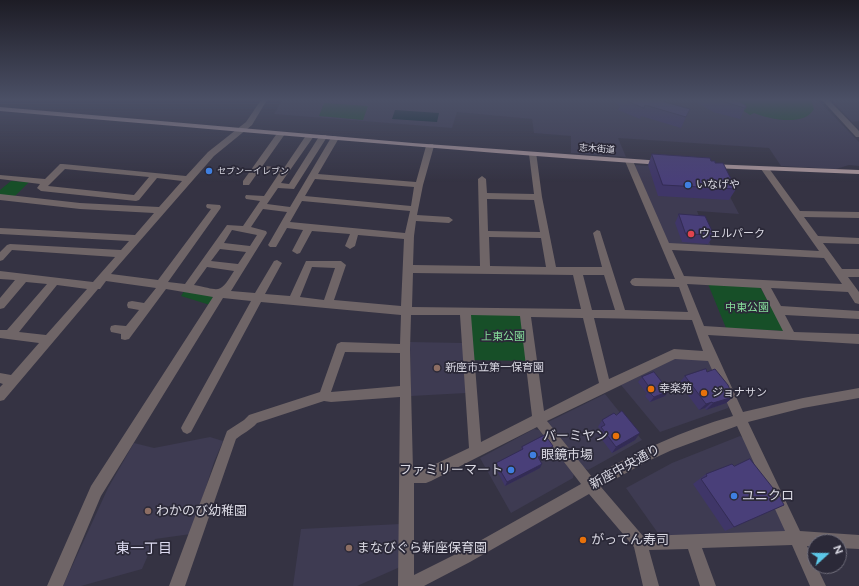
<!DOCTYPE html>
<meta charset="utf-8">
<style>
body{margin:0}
#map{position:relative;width:859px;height:586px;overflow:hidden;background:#353343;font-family:Raleway,sans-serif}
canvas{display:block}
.north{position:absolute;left:807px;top:534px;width:40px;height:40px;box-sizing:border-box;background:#2b2938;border:1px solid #716f7c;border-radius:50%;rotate:69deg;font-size:11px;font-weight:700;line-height:16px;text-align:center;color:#dad9e3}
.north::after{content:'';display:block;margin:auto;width:14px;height:18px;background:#5cc7e7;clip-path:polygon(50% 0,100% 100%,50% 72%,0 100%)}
</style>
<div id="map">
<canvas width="859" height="586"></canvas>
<div class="north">N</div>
</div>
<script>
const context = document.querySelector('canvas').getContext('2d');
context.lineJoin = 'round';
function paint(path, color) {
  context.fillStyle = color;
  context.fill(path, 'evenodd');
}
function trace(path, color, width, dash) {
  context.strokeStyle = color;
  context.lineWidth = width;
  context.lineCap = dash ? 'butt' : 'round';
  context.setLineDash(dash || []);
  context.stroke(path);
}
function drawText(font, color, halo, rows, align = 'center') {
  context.font = font + ' Raleway,"Noto Sans JP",sans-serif';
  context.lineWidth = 3.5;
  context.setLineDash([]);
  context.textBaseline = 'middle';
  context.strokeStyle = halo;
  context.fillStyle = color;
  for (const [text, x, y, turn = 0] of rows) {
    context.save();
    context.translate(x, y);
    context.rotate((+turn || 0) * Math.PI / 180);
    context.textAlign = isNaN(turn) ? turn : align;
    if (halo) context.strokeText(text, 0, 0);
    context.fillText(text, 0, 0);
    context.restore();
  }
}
const built = new Path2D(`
 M282 100H818L859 142V166L849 165 836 169 781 166 769 148 618 138 626 157 571 153V136L534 133 532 119 457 112 452 128 274 114Z
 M831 100H859V121L852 122Z
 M636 165 716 170 739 214 697 211 711 246 671 245 667 242 635 166Z
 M410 342 463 343 466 393 411 396Z
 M674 359H707L730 403 728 408 660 432 621 385Z
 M605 394 642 440 588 470 582 467 548 427V422Z
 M534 429 539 430 574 473 573 478 511 513 480 458Z
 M740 436 744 438 788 531 786 535 660 536 626 488 672 463Z
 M210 437 223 441 214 462 191 534 155 539 142 569 81 586H63L108 488 134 443 154 448Z
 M400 524V567L357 586H293L301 529Z`);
const green = new Path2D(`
 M726 100H811L814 109C804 127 769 119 754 113L750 115Z
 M324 103 368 106 363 120 319 116Z
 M11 181 29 182 14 197 0 196V190Z
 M708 284 760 287 785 331 726 328Z
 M184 291 212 295 213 300 210 305 181 296Z
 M465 311 525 313 531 361 468 360Z`);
const water = new Path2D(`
 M395 110 439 113 437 122 392 119Z`);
const minor = new Path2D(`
 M261 100H267L252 125 214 156 111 274 158 280 211 209 207 208 206 206 207 204 220 205 221 207 220 209 168 282 185 284 227 225 243 226 260 201 246 199 245 197 246 195 264 196 280 172 266 170V166L284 168 307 134H310L314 136 281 183 289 184 320 135H326L327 137 294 189 278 188 267 204 290 207 332 136H335L339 138 318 174 416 182 426 146 430 144H433L434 146 423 185 417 215 449 217 453 220 449 223 416 221 414 236 413 265 480 266 478 179 482 176 486 179 487 193 534 194 529 154 533 152H536L542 197 556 267H602L593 233 597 230 600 231 625 310 688 312 679 287 635 286 632 285 630 282 632 279 635 278 675 279 625 161 626 159H632L633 161 669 243 819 251 761 169 765 167H768L800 211 859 212V218L804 217 818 236 859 238V244L823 243 842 269H859V277H848L859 292V304L855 303 848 292 771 288 781 306 859 311V319L785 315 794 332 859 334V344L708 335 743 412 803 398 859 388V398L803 408 748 422 800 531 859 535V549L839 548V542H815V546H807L826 586H810L792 545 702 548 716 586H700L688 549 649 550 659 586H643L634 547 589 494 470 562 424 586H398L400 397 331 402 324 401 257 423C251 430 243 433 236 439L185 586H169L227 431 244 420 249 415 320 392 337 344 341 342 400 344 401 315 261 302 191 432 187 434 183 432 181 428 183 424 251 301 223 298 101 496 63 586H47L91 486 213 297 166 289 129 339 125 340 121 339V334L111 332 110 329 111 326 115 325 126 326 139 310 128 308 127 305 128 302 132 301 144 303 156 288 106 281 100 289H98L4 400 0 401V387L3 384 0 383V373L11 375 39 343 0 338V330H7L47 284 26 282 4 308 0 309V298L15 280 0 279V271L93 282 115 257 12 250 3 260 0 261V252L7 245 10 244 121 250 129 241 0 234V228L135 235 154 213 80 209 0 200V194L80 203 159 207 182 181 157 178 139 200 136 201 41 191 37 188 40 184 0 179V175L45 179 60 164H63L186 176 208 152 246 122ZM65 169 149 177 134 195 48 186ZM315 179 414 187 411 206 305 196ZM487 199 534 200 540 232 488 231ZM302 201 410 211 405 233 290 222ZM263 209 287 212 268 245 270 247H276L287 228 303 230 292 251 297 254 300 253 312 231 350 234 345 246 350 249 355 246 358 235 404 239 401 306 334 300 346 265 341 261H306L290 296 265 294 282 263 277 260 274 261 255 293 231 291 267 233 266 231 251 227ZM232 230 257 235 250 246 224 243ZM489 237 541 238 546 267 490 266ZM220 249 246 252 238 264 211 261ZM672 250 824 258 842 284 684 276ZM207 267 234 271C219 295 221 290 194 285ZM312 267 335 268 324 300 300 297ZM413 273 573 275 581 309 412 307ZM583 275H604L615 310H592ZM687 284 761 288 783 331 704 326ZM57 285 87 289 46 335 19 332ZM411 315H460L469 448 425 469 413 470 410 349ZM471 315 520 316 532 416 481 442ZM531 317 583 318 599 383 544 411ZM594 318 692 320 703 351 674 349 609 379ZM345 352 400 353V386L331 392ZM675 359 708 361 733 416C681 431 639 451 592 477L547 421ZM737 426 785 531 643 536 601 487 646 462 672 450ZM537 427 581 484 460 552 414 575V483H426L431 481Z
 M822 100H829L859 131V137H856Z
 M278 132H284L285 134 249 185H243V181Z`);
const major = new Path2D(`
 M0 107 413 143 662 161 666 163 662 165C441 150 221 130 0 111Z
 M709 164 859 170V174L712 168H709Z`);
const wall = new Path2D(`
 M612 100H668L663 102 690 109 681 128 641 116 640 119 618 110 620 106Z
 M693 100H737L746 106 740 119 713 112Z
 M652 154 711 161 715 163 736 189 729 200 658 196 648 165Z
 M679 214 714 235 708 244 682 242 675 223Z
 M707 372 733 397 726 403 706 410 705 408 699 410 679 383 685 376Z
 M642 377 669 391 665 396 650 402 645 396 647 394 638 382Z
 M602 420 635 440 612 453 597 433 600 429 598 427Z
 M553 446 551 450 544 455 543 458 539 459 540 468 505 486 495 467 496 463 520 451 522 447Z
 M734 466 784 505 725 531 693 484 706 474Z`);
const shadedWall = new Path2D(`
 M669 391 665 396 650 402 654 397Z
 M733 397 726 403 706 410 713 403Z
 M712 402 705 408 699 410 706 404Z
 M640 433 635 440 612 453 616 447Z
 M553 446 551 450 544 455 543 458 536 461 538 457 544 452Z
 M542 464 540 468 505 486 507 482Z`);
const building = new Path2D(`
 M625 100H658L690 109 686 117 645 105 644 108Z
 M718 100H737L746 106V108Z
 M652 154 710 158 711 161H715V163H723L736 189 663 185Z
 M679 214 705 216 714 235 686 234Z
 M706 369 707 372 715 369 728 385 733 397 713 403 712 402 706 404 685 376Z
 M654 372 669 391 654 397 649 392 652 391 642 377Z
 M622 411 640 433 616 447 601 427 605 425 602 420 614 413 616 415Z
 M545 435 553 446 544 452 545 454 538 457 542 464 507 482 496 463 523 449 522 447Z
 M750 459 780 497 784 505 734 527 701 479 707 476 706 474 732 464 734 466Z`);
const markers = [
 [209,171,4,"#3f7fe0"],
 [688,185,4,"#3f7fe0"],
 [691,234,4,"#e0444e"],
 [437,368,4,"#8d6e63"],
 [651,389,4,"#e8710a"],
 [704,393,4,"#e8710a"],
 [616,436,4,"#e8710a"],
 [533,455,4,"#3f7fe0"],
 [511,470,4,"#3f7fe0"],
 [734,496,4,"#3f7fe0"],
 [148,511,4,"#8d6e63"],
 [583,540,4,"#e8710a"],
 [349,548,4,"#8d6e63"]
];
const farStreetnames = [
 ["志木街道",597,149,4]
];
const farPoinames = [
 ["セブン－イレブン",217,171]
];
const poiNames = [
 ["いなげや",696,185],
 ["ウェルパーク",699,234],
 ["新座市立第一保育園",445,368],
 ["幸楽苑",659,389],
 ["ジョナサン",712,393]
];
const parkNames = [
 ["中東公園",747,308],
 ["上東公園",503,337]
];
const nearPoinames = [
 ["バーミヤン",608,436,"right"],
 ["眼鏡市場",541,455],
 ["ファミリーマート",503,470,"right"],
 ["ユニクロ",742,496],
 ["わかのび幼稚園",156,511],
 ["がってん寿司",591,540],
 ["まなびぐら新座保育園",357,548]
];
const nearStreetnames = [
 ["新座中央通り",625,467,-29]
];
const nearNeighbourhoodnames = [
 ["東一丁目",144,549]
];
paint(built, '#3e3b52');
paint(green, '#174f28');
paint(water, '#012126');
paint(minor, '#6f6567');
paint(major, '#a79398');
paint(wall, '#3f3668');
paint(shadedWall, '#332c55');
paint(building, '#493f79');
trace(building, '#332c55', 1);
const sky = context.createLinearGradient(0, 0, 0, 182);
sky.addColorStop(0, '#1d1c25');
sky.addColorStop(0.55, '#4b5066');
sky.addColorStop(1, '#4b506600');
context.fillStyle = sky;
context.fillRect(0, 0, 859, 182);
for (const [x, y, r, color] of markers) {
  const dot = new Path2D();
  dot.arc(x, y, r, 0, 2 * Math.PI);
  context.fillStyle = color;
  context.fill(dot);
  trace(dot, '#2b2938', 1.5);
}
drawText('9px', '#dad9e3', '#2b2938', farStreetnames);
drawText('9px', '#dad9e3', '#2b2938', farPoinames, 'left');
drawText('11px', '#dad9e3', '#2b2938', poiNames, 'left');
drawText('11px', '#87de9b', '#2b2938', parkNames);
drawText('13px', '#dad9e3', '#2b2938', nearPoinames, 'left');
drawText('13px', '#dad9e3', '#2b2938', nearStreetnames);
drawText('14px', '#dedcf1', '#2b2938', nearNeighbourhoodnames);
</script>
